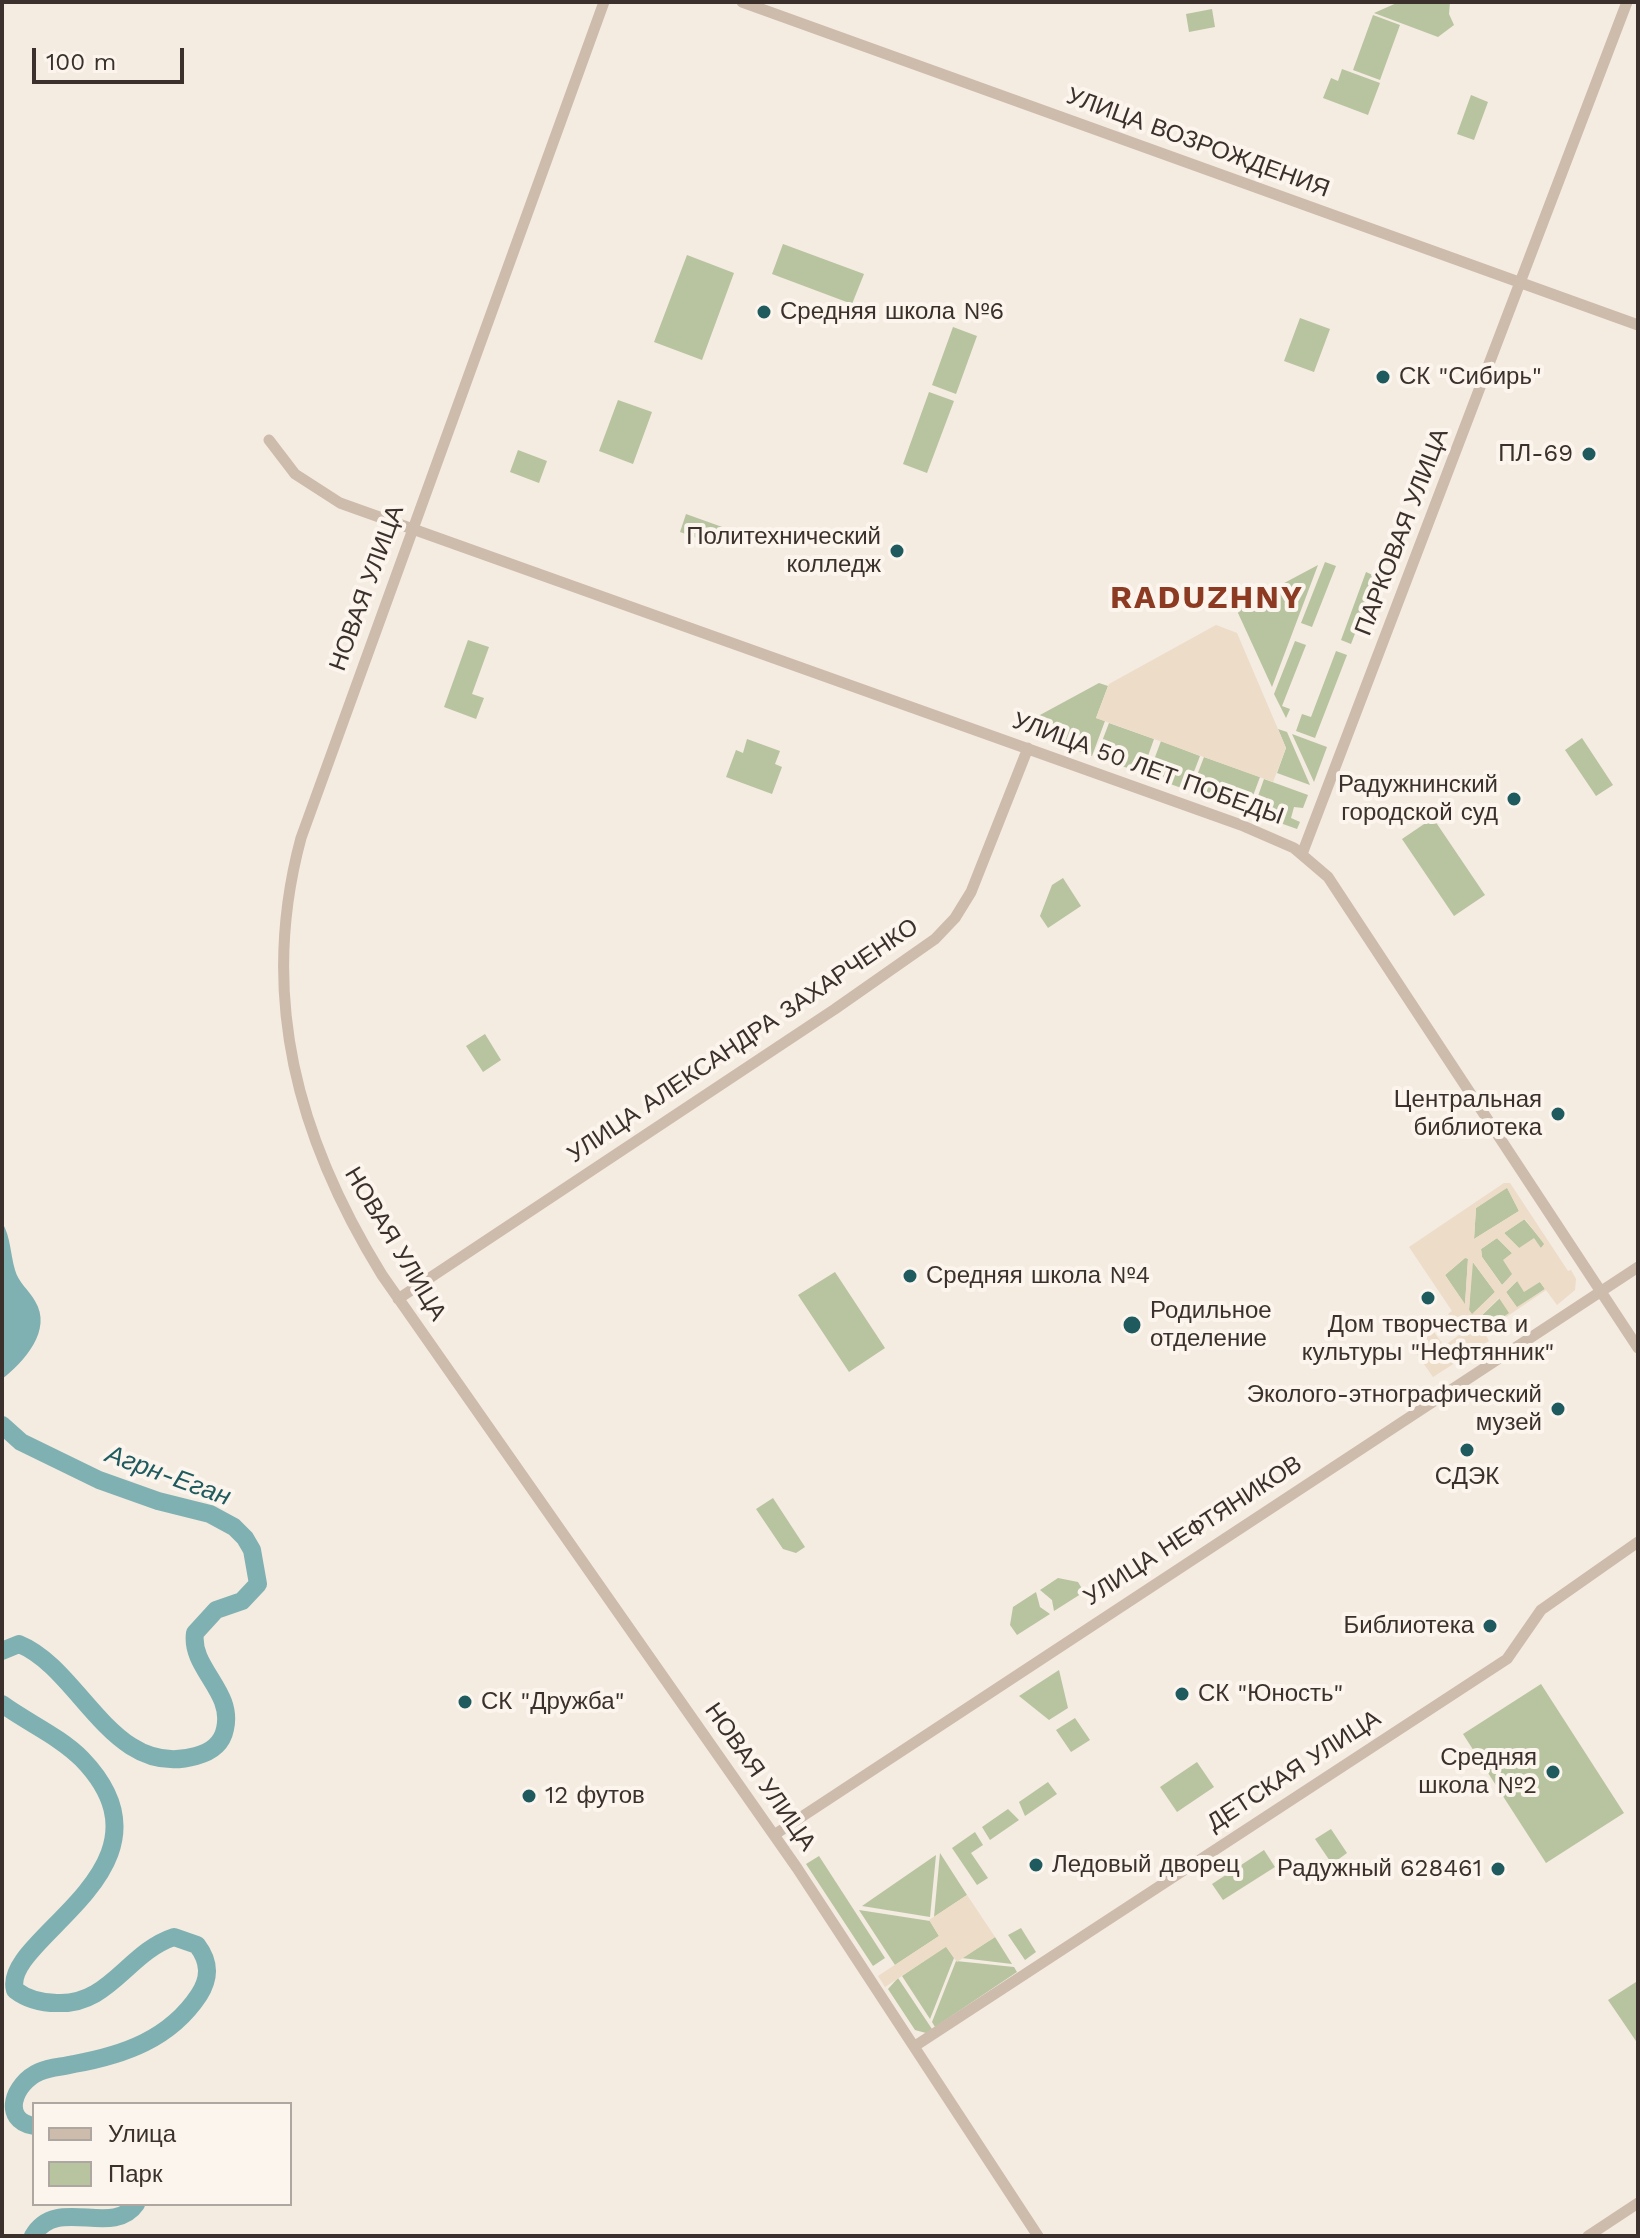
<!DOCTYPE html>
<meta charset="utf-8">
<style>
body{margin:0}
#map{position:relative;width:1640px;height:2238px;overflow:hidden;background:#f4ebe1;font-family:"Work Sans",sans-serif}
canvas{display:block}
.frame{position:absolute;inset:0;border:4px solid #3b302b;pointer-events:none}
.legend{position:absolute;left:32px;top:2102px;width:260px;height:104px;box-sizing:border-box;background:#fbf5ee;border:2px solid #aea6a0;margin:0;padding:10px 14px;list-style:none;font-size:24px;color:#3b302b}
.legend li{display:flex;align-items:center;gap:16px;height:40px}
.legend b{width:40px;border:2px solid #aea6a0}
.scale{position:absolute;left:32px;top:48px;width:152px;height:36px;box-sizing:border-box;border:4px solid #3b302b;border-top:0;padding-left:10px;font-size:24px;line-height:28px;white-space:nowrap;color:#3b302b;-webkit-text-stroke:6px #fbf5ee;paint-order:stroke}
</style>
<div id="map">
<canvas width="1640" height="2238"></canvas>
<div class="frame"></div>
<ul class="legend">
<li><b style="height:10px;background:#cdbbac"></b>Улица</li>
<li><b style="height:22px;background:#b8c4a0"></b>Парк</li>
</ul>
<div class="scale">100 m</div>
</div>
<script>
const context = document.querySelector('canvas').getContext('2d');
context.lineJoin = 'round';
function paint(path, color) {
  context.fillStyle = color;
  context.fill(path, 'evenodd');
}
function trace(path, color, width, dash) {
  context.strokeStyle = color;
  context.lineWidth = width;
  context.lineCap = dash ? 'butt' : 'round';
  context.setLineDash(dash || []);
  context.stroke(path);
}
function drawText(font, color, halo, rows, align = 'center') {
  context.font = font + ' "Work Sans",sans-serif';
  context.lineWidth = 8;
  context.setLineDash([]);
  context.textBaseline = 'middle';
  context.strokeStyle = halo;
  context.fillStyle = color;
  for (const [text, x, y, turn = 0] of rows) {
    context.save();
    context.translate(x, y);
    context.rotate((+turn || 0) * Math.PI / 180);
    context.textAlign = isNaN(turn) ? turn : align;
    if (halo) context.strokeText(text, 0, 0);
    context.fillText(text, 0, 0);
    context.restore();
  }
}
const green = new Path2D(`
 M1399 2H1450L1449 14 1454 25 1438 37 1374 13Z
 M1212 9 1215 27 1189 32 1186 14Z
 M1373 15 1400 25 1380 80 1353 70Z
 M1342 69 1380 83 1368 115 1323 98 1331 78 1338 81Z
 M1471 95 1488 102 1474 140 1457 134Z
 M783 244 864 274 852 304 772 274Z
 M687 255 734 273 702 360 654 342Z
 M1300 318 1330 329 1314 372 1284 361Z
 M953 327 977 336 956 394 932 385Z
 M929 392 954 401 927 473 903 464Z
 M618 400 652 412 633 464 599 451Z
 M518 450 547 461 539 483 510 472Z
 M686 514 725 528 719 546 680 532Z
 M1325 562 1336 566 1312 627 1301 623Z
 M1318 565 1272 687 1238 613 1241 606Z
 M1366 572 1377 577 1351 644 1341 640Z
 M468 640 489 647 472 694 484 698 476 719 444 707Z
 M1295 641 1306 645 1282 706 1290 709 1286 718 1274 694Z
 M1336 651 1347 655 1315 738 1296 731 1302 714 1311 717Z
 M1099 683 1108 686 1096 718 1105 721 1092 756 1016 728Z
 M1109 723 1154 739 1142 773 1096 757Z
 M1278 729 1287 732 1310 785 1277 773 1286 748Z
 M1292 734 1327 747 1314 782Z
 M1582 738 1613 785 1596 796 1565 750Z
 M747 739 780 751 775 764 782 767 772 794 726 777 736 750 743 753Z
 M1161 741 1200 756 1187 790 1148 776Z
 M1204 757 1260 777 1247 812 1191 791Z
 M1264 779 1308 795 1303 808 1294 807 1291 818 1300 822 1297 829 1252 813Z
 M1433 818 1485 895 1454 916 1402 839Z
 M1063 878 1081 906 1048 928 1040 916 1052 885Z
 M485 1034 501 1060 483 1072 466 1046Z
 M1507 1187 1519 1211 1474 1239 1476 1208Z
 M1524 1219 1545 1244 1541 1248H1519L1504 1233Z
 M1497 1238 1512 1253 1513 1275 1502 1285 1482 1257 1481 1249Z
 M1466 1257 1468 1259 1465 1305 1445 1275Z
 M1472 1261 1495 1292 1472 1315 1469 1310Z
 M835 1272 885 1348 849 1372 798 1295Z
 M1517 1281 1540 1282 1545 1289 1517 1308 1506 1292Z
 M1500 1298 1510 1313 1483 1331 1476 1321Z
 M773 1498 805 1547 796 1553 783 1549 756 1509Z
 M1058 1578 1078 1582 1084 1592 1054 1611 1052 1600 1040 1590Z
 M1036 1592 1040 1607 1050 1614 1017 1635 1010 1625 1013 1607Z
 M1059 1670 1068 1708 1049 1720 1019 1696Z
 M1541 1684 1624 1813 1546 1863 1463 1734Z
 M1075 1718 1090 1740 1071 1752 1056 1730Z
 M1197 1762 1214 1787 1177 1812 1160 1787Z
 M1048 1782 1057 1794 1025 1816 1019 1802Z
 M1008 1809 1019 1820 990 1840 982 1827Z
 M1331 1829 1347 1853 1332 1864 1315 1839Z
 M975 1832 983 1845 971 1853 988 1878 977 1885 952 1848Z
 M1264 1850 1275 1867 1223 1900 1212 1884Z
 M940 1853 967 1895 934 1917Z
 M936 1855 930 1917 862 1906Z
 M819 1856 885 1958 873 1966 806 1864Z
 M859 1910 930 1921 939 1936 895 1965Z
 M1021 1928 1036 1952 1025 1960 1008 1935Z
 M995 1937 1012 1964 962 1958Z
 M946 1946 954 1958 930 2019 902 1976Z
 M956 1961 1014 1967 1017 1972 935 2027 932 2022Z
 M898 1978 932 2029 926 2033 915 2030 888 1989Z
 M1636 1982 1638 1986V2044L1608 2000Z`);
const plaza = new Path2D(`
 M1216 625 1237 633 1286 748 1273 782 1096 718 1109 684Z
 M1504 1183H1510L1568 1271 1571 1270 1576 1279 1575 1290 1557 1305 1546 1290 1484 1332 1489 1341 1433 1377 1412 1347 1434 1332 1444 1346 1462 1333 1448 1314 1452 1311 1409 1247ZM1507 1188 1519 1211 1474 1239 1476 1208ZM1525 1219 1544 1244 1541 1248 1534 1238 1519 1248 1504 1233ZM1497 1238 1512 1253 1503 1260 1512 1274 1502 1285 1482 1257 1481 1249ZM1465 1258 1468 1259 1465 1304 1445 1275ZM1473 1262 1495 1292 1472 1314 1469 1310ZM1517 1281 1524 1292 1540 1282 1545 1289 1517 1307 1506 1292ZM1499 1298 1509 1313 1483 1331 1476 1321Z
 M967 1895 995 1937 957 1962 946 1947 885 1987 878 1976 939 1936 929 1920Z`);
const water = new Path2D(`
 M2 1222C11 1238 10 1253 15 1270 18 1282 29 1290 35 1301 53 1330 24 1362 2 1379Z`);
const river = new Path2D(`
 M2 1425 21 1442 99 1480 158 1501 210 1514 234 1527 245 1538 252 1550 258 1584 242 1601 216 1610 195 1633C190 1668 234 1691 225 1729 222 1744 211 1752 196 1756 112 1780 81 1669 19 1644L2 1651
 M2 1704C28 1723 59 1736 82 1759 188 1869 0 1938 15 1990 28 2000 41 2003 57 2003 109 2006 128 1952 174 1937L197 1945C210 1962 210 1978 199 1995 170 2039 124 2055 74 2064 62 2067 50 2067 39 2072 14 2083 0 2120 34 2126
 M33 2236C56 2195 113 2238 136 2204`);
const minor = new Path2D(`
 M604 2 301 838C258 997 298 1139 382 1275L797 1868 1038 2236
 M742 2 1638 325
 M269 440 295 474 340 503 1241 825 1294 848 1328 877 1638 1348
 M1302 854 1627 2
 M398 1299 835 1009 935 939 955 918 971 892 1028 748
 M774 1835 1638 1267
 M915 2046 1507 1659 1541 1610 1638 1542
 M1588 2236 1638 2203`);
const markers = [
 [764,312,8,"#1f5a5e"],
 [1383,377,8,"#1f5a5e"],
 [1589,454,8,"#1f5a5e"],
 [897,551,8,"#1f5a5e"],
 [1514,799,8,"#1f5a5e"],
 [1558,1114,8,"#1f5a5e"],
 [910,1276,8,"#1f5a5e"],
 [1428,1298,8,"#1f5a5e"],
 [1132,1325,10,"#1f5a5e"],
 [1558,1409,8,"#1f5a5e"],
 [1467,1450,8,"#1f5a5e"],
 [1490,1626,8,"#1f5a5e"],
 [1182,1694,8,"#1f5a5e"],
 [465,1702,8,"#1f5a5e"],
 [1553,1772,8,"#1f5a5e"],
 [529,1796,8,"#1f5a5e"],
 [1036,1865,8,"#1f5a5e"],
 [1498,1869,8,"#1f5a5e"]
];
const streetNames = [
 ["УЛИЦА ВОЗРОЖДЕНИЯ",1198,143,20],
 ["ПАРКОВАЯ УЛИЦА",1402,532,-69],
 ["НОВАЯ УЛИЦА",367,588,-70],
 ["УЛИЦА 50 ЛЕТ ПОБЕДЫ",1148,769,20],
 ["УЛИЦА АЛЕКСАНДРА ЗАХАРЧЕНКО",743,1041,-34],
 ["НОВАЯ УЛИЦА",395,1244,59],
 ["УЛИЦА НЕФТЯНИКОВ",1193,1531,-33],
 ["ДЕТСКАЯ УЛИЦА",1294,1771,-33],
 ["НОВАЯ УЛИЦА",760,1777,55]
];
const poiNames = [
 ["Средняя школа №6",780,312],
 ["СК \"Сибирь\"",1399,377],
 ["ПЛ-69",1573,454,"right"],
 ["Политехнический",881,537,"right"],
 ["колледж",881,565,"right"],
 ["Радужнинский",1498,785,"right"],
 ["городской суд",1498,813,"right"],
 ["Центральная",1542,1100,"right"],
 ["библиотека",1542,1128,"right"],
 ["Средняя школа №4",926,1276],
 ["Родильное",1150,1311],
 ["отделение",1150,1339],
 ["Дом творчества и",1428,1325,"center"],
 ["культуры \"Нефтянник\"",1428,1353,"center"],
 ["Эколого-этнографический",1542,1395,"right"],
 ["музей",1542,1423,"right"],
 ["СДЭК",1467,1477,"center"],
 ["Библиотека",1474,1626,"right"],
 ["СК \"Юность\"",1198,1694],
 ["СК \"Дружба\"",481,1702],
 ["Средняя",1537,1758,"right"],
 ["школа №2",1537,1786,"right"],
 ["12 футов",545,1796],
 ["Ледовый дворец",1052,1865],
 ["Радужный 628461",1482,1869,"right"]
];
const waterNames = [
 ["Агрн-Еган",168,1476,20]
];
const districtNames = [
 ["RADUZHNY",1207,599]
];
paint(green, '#b8c4a0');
paint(plaza, '#ecdcc8');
paint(water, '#7fb0b2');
trace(river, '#7fb0b2', 18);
trace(minor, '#cdbbac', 11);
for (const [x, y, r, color] of markers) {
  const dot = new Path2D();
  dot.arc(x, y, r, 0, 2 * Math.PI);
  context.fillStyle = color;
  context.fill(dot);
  trace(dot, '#fbf5ee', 3);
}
drawText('24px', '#3b302b', '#fbf5ee', streetNames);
drawText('24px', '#3b302b', '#fbf5ee', poiNames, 'left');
drawText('italic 26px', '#1f5a5e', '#fbf5ee', waterNames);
context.letterSpacing = '2px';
drawText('bold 32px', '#8c3b22', '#fbf5ee', districtNames);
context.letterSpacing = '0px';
</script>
